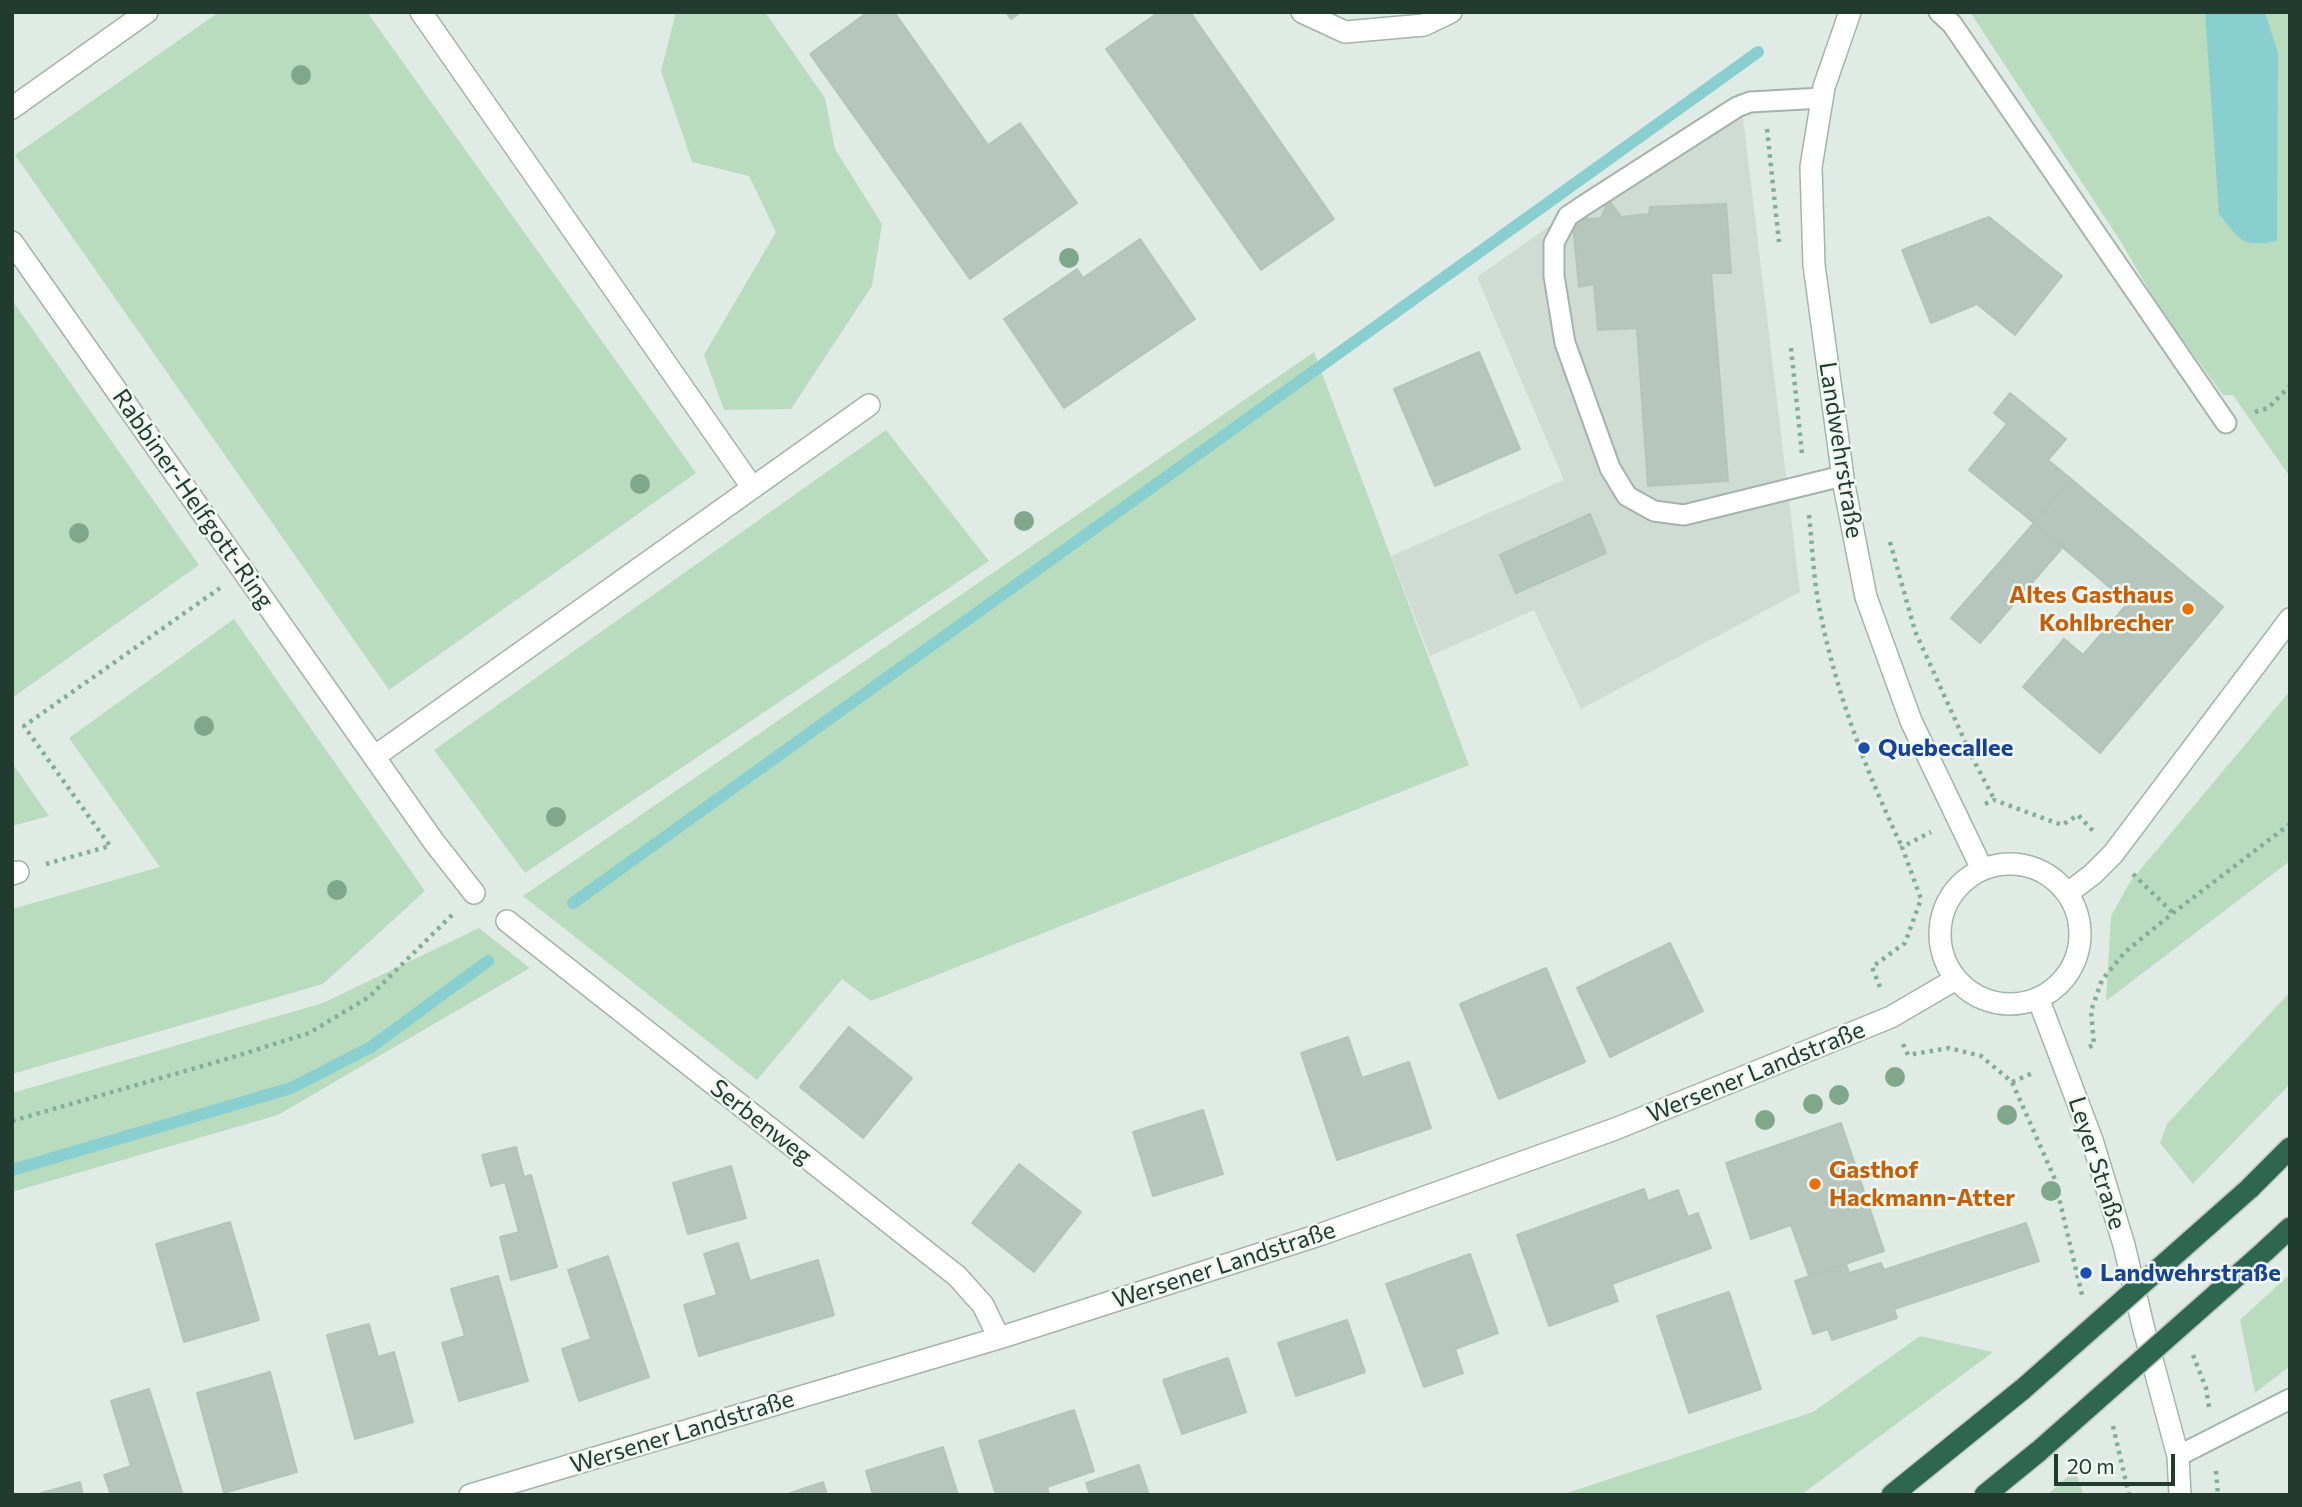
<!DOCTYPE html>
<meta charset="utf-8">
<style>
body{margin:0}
#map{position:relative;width:2302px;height:1507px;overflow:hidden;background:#e1ebe5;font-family:Commissioner,sans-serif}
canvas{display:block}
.frame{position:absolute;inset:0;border:14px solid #223b30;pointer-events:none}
.scale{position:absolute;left:2054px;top:1454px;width:121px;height:32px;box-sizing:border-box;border:4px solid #223b30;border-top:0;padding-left:9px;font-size:21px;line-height:24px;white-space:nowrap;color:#223b30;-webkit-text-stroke:5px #f1f8f3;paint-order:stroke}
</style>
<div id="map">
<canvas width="2302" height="1507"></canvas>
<div class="frame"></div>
<div class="scale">20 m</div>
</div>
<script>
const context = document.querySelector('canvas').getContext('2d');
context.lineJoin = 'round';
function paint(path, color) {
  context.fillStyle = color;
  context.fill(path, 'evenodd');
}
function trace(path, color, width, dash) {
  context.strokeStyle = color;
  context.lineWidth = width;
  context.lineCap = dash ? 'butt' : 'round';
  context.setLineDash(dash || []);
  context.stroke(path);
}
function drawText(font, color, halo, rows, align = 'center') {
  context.font = font + ' Commissioner,sans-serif';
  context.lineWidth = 5;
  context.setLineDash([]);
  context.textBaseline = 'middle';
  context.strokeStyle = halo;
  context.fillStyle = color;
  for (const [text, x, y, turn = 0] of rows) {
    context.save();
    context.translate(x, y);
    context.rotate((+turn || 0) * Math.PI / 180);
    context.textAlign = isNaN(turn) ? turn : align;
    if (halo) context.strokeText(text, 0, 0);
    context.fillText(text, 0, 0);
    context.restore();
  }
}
const built = new Path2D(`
 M1740 92 1800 592 1581 709 1534 610 1430 656 1391 556 1564 480 1477 277Z`);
const green = new Path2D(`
 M219 12H367L696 473 389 690 15 155Z
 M676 12H765L825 98 835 149 882 224 872 286 791 409 724 410 704 355 776 232 749 176 692 162 661 71Z
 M1970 12H2290V477L2233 395H2223L2160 309 2121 242Z
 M12 300 199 565 12 698Z
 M1314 352 1469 765 871 1001 842 979 757 1080 523 896Z
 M886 430 989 561 525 873 434 750Z
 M234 619 425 891 323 984 12 1074V909L160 867 69 738Z
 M2290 691V861L2106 1001 2111 916 2130 882Z
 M12 763 49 816 12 826Z
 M479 928 530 968 278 1115 12 1192V1093L323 1003Z
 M2290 992V1084L2193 1184 2160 1143 2167 1124Z
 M2290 1274V1366L2255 1393 2240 1320Z
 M1920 1336 1993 1352 1801 1495H1561L1813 1412Z
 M2075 1470 2084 1495H2047Z`);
const water = new Path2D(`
 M2205 12H2265L2278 53 2277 241C2243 248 2239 240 2219 214Z`);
const stream = new Path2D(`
 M573 903 1758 52
 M12 1170 291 1088 371 1047 488 961`);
const building = new Path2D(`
 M868 12H894L988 145 1020 123 1077 203 970 279 810 54Z
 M1006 12H1021L1011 19Z
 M1159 12H1190L1334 219 1261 270 1106 49Z
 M1609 200 1621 217 1649 214 1650 207 1726 204 1731 273H1711L1728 481 1648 486 1637 328 1598 330 1594 284 1579 287 1573 226 1577 220 1601 218Z
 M1989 217 2062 276 2015 335 1977 304 1931 323 1902 250Z
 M1140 239 1195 319 1064 408 1004 319 1077 269 1083 278Z
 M1479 352 1520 449 1435 486 1394 389Z
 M2010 393 2066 439 2048 460 2071 479 2034 523 1969 470 2007 424 1994 413Z
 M2071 479 2223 607 2100 753 2023 687 2064 639 2083 655 2128 603 2034 523Z
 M1590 514 1606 553 1516 593 1500 555Z
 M2034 523 2062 548 1980 643 1951 618Z
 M1670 943 1703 1011 1610 1057 1577 988Z
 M1546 968 1585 1062 1499 1099 1460 1004Z
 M849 1027 912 1078 863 1138 800 1087Z
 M1348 1037 1362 1078 1409 1062 1431 1128 1337 1160 1301 1053Z
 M1203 1110 1223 1174 1153 1196 1133 1132Z
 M1841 1123 1884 1251 1809 1276 1791 1225 1751 1239 1726 1163Z
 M516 1147 524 1177 531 1175 557 1267 511 1280 500 1237 519 1232 505 1182 491 1186 482 1155Z
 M1019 1164 1081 1212 1034 1272 972 1223Z
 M731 1166 746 1218 688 1234 673 1183Z
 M1644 1189 1648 1201 1678 1190 1688 1217 1698 1213 1711 1248 1612 1284 1618 1301 1549 1326 1517 1235Z
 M230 1222 259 1320 184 1342 156 1244Z
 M2026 1223 2039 1261 1894 1309 1897 1318 1832 1340 1828 1329 1813 1334 1795 1281 1846 1264 1849 1273 1881 1263 1884 1270Z
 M738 1243 750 1281 818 1260 834 1315 699 1356 684 1305 717 1295 704 1254Z
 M1470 1254 1498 1333 1455 1349 1463 1373 1424 1387 1386 1284Z
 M608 1256 649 1377 579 1401 562 1349 591 1339 568 1270Z
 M498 1276 528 1381 459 1401 442 1343 465 1336 451 1289Z
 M1729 1292 1761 1389 1689 1413 1657 1316Z
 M1347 1320 1365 1372 1296 1396 1278 1343Z
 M369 1324 378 1357 394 1352 413 1422 355 1439 327 1335Z
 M1228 1358 1246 1412 1182 1434 1163 1380Z
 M270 1372 297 1472 224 1493 197 1393Z
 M149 1389 183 1495H111L104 1475 131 1466 111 1401Z
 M1074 1410 1094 1471 1047 1487 1049 1495H996L979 1441Z
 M943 1447 958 1495H873L866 1471Z
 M1139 1465 1149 1495H1090L1086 1483Z
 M80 1482 83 1495H35Z
 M823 1482 827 1495H785Z`);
const path = new Path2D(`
 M1767 129 1779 242
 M1791 348 1802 454
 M2255 412 2268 408 2290 386
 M1809 515C1812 542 1813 569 1817 595 1832 682 1864 767 1902 847
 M1890 542 1915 631 1972 757 1994 799
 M1985 804 1994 800 2062 825 2078 815 2094 832
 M46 864 110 846 24 726 220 588
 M2133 874 2173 913
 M1880 987 1872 967 1905 943 1921 899 1902 847 1931 832
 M1903 1044 1908 1055 1949 1048 1981 1056 2012 1082 2054 1177 2082 1295
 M2089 1047 2094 1045 2091 1011 2102 980 2125 952 2173 913 2290 824
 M2012 1082 2033 1073
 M12 1121 230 1058 309 1033 369 997 452 915
 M2193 1355 2206 1388 2209 1407
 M2113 1426 2129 1495
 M2216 1471 2218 1495`);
const lane = new Path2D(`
 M1939 12 1952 24 2226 423
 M1822 98 1750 102 1737 107 1586 204 1568 216 1554 243V276L1565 343 1610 468 1627 496 1654 511 1684 515 1842 476
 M2178 1456 2290 1399`);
const street = new Path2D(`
 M421 12 752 487
 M1302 12 1345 32 1424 25 1451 12
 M12 108 147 12
 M12 242 434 842 474 893
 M374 757 869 405
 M12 874 18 872
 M507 921 957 1276 983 1305 999 1338
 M470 1495 999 1338 1322 1234 1615 1129 1891 1017 1956 979`);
const secondary = new Path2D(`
 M1850 12 1824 87 1811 167 1814 265 1844 485 1866 597 1911 721 1982 869
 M1940 934a70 70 0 1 1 140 0a70 70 0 1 1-140 0Z
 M2068 893 2093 874 2113 854 2290 619
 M2038 998 2092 1140 2124 1245 2143 1326 2178 1456 2180 1495`);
const highway = new Path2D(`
 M2249 1189 2290 1148
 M2264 1252 2290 1228
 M1892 1495 2023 1389
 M1985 1495 2039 1451`);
const highwayBridge = new Path2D(`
 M2023 1389 2249 1189
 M2039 1451 2264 1252`);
const trees = [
 [301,75],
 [1069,258],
 [640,484],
 [1024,521],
 [79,533],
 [204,726],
 [556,817],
 [337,890],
 [1895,1077],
 [1839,1095],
 [1813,1104],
 [2007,1115],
 [1765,1120],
 [2051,1191]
];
const markers = [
 [2188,609,7,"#e8710a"],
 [1864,748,7,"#1a4fb4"],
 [1815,1184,7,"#e8710a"],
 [2086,1273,7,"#1a4fb4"]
];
const streetNames = [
 ["Landwehrstraße",1841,450,81],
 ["Rabbiner-Helfgott-Ring",193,499,55],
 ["Wersener Landstraße",1756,1072,-22],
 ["Serbenweg",761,1122,38],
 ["Leyer Straße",2097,1163,72],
 ["Wersener Landstraße",1224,1265,-18],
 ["Wersener Landstraße",682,1432,-17]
];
const foodNames = [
 ["Altes Gasthaus",2174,595],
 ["Kohlbrecher",2174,623],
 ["Gasthof",1829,1170,"left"],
 ["Hackmann-Atter",1829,1198,"left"]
];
const transitNames = [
 ["Quebecallee",1878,748],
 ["Landwehrstraße",2100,1273]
];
paint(built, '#cfdbd3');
paint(green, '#badcbe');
paint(water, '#8acfcf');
trace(stream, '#8acfcf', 12);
paint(building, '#b6c6bd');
trace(building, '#b3c4bb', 2);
trace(lane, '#a4b3ab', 23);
trace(street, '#a4b3ab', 24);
trace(secondary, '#a0b6ab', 24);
trace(highway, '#c1c8c5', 24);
trace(path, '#82ae99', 4.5, [3.5, 5]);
trace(lane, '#fff', 19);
trace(street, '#fff', 21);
trace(secondary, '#fff', 21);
trace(highway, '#2e6652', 21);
trace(highwayBridge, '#c1c8c5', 24, []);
trace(highwayBridge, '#2e6652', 21);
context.fillStyle = '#7ea889';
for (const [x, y] of trees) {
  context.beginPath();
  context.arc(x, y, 10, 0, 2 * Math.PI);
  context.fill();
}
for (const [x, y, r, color] of markers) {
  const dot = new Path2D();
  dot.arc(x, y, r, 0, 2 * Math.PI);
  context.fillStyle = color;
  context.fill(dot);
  trace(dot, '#f1f8f3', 2.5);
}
drawText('24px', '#223b30', '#f1f8f3', streetNames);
drawText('bold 24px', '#c56008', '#f1f8f3', foodNames, 'right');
drawText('bold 24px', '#164399', '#f1f8f3', transitNames, 'left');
</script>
